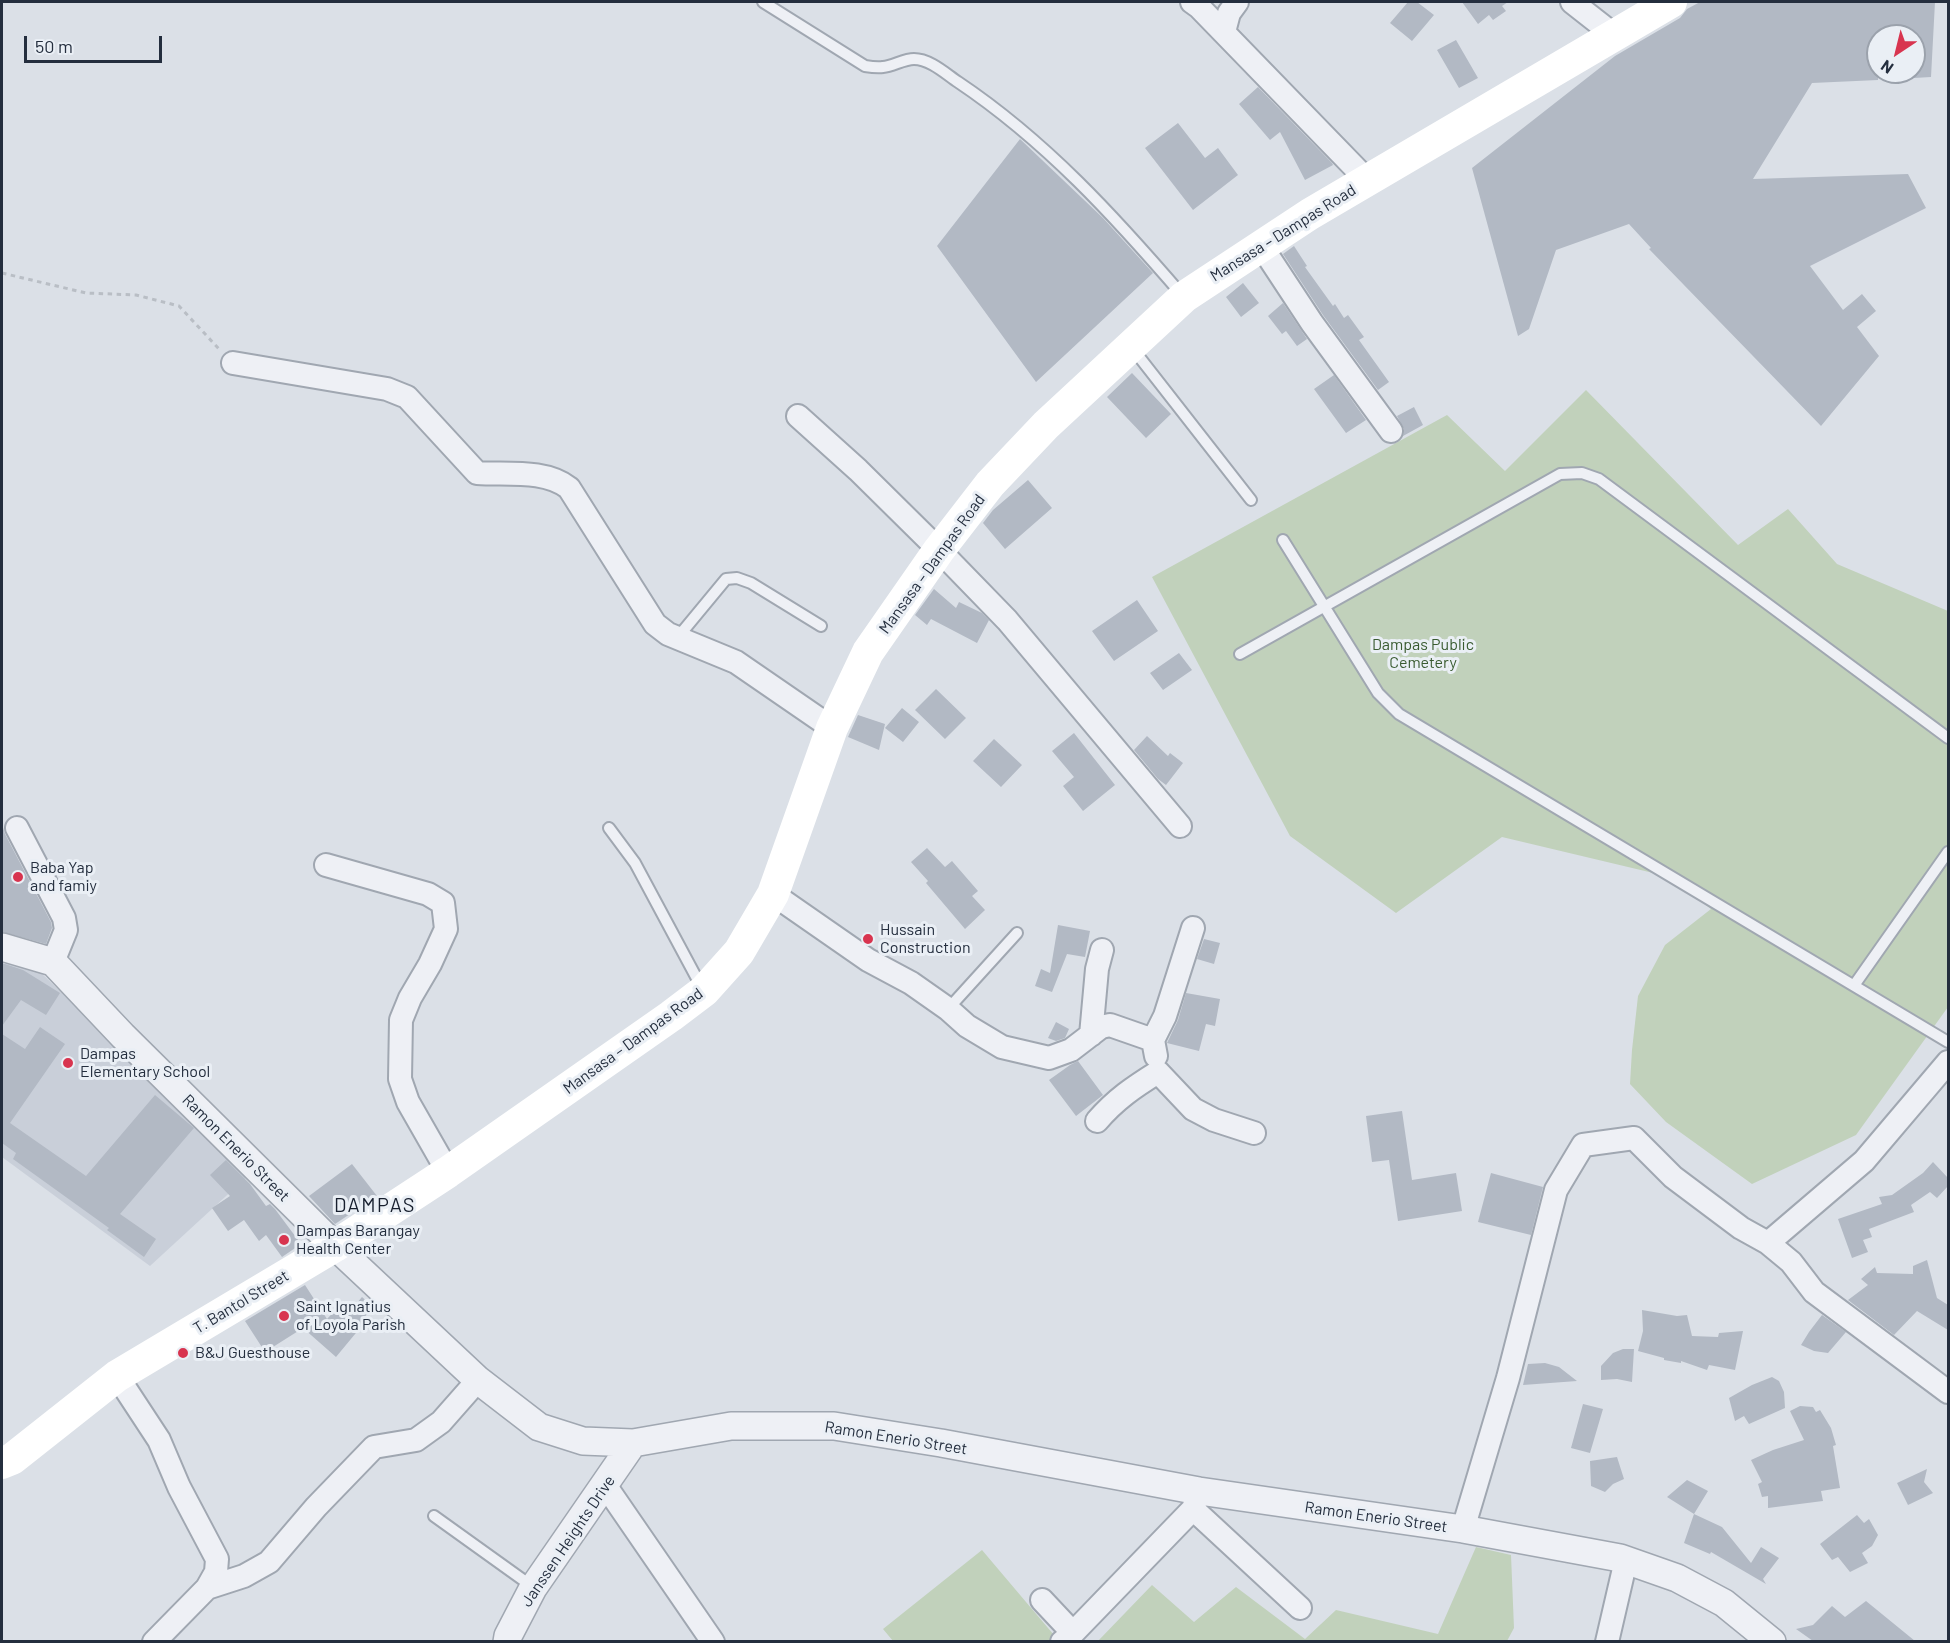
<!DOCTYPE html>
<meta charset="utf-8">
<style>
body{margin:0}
#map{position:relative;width:1950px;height:1643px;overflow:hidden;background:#dbe0e7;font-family:Barlow,sans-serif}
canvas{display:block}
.frame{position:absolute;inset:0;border:3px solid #242e3e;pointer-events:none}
.north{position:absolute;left:1866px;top:24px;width:60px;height:60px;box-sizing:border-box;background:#eaeff5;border:2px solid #9ba2ac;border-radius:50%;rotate:215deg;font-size:16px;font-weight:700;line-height:24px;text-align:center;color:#242e3e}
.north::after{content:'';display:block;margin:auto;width:21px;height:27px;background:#d8344f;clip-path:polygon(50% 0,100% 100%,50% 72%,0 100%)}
.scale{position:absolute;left:24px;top:36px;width:138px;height:27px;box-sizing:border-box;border:3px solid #242e3e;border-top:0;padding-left:8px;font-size:18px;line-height:21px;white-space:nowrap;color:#242e3e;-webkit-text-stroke:4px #eaeff5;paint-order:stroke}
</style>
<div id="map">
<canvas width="1950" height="1643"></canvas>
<div class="frame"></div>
<div class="north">N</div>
<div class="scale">50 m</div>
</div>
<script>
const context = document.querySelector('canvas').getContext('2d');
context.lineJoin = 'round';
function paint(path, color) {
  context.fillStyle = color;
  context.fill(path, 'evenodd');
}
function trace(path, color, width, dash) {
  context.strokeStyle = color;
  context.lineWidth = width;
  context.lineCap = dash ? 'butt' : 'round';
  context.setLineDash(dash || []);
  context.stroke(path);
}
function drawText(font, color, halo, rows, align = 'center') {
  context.font = font + ' Barlow,sans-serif';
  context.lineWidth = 6;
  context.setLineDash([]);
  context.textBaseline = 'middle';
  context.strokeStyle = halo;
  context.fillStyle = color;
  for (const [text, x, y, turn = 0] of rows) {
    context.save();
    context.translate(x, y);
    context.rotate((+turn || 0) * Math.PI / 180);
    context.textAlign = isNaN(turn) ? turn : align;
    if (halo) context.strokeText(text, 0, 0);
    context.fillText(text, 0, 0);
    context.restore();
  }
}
const built = new Path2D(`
 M9 960 37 969 250 1174 150 1266 2 1157V967Z`);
const green = new Path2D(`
 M1586 390 1738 545 1788 509 1837 564 1948 611V1007L1856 1135 1752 1184 1666 1122 1630 1084 1632 1050 1638 996 1665 945 1711 909 1670 877 1502 837 1396 913 1290 836 1152 577 1447 415 1505 471Z
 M1476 1547 1511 1555 1514 1628 1507 1641H1098L1152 1585 1194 1622 1236 1587 1305 1639 1336 1610 1438 1634Z
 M982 1550 1059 1641H893L883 1629Z`);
const building = new Path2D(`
 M1408 2H1417L1434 15 1412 41 1390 23Z
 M1462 2H1508L1502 6 1506 11 1493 20 1489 15 1478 24Z
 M1700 2H1935L1931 77 1914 78V36H1878V80L1812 83 1753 179 1908 174 1926 208 1810 266 1843 310 1862 294 1876 311 1857 327 1879 356 1821 426 1649 249 1651 248 1629 224 1556 250 1529 329 1518 336 1472 168 1615 56 1680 18 1687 9Z
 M1456 40 1478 78 1459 88 1437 50Z
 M1258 87 1332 163 1333 165 1305 180 1280 132 1270 140 1239 104Z
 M1178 123 1205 158 1218 148 1238 175 1193 210 1145 148Z
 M1020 139 1103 218 1153 273 1036 382 937 246Z
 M1294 246 1307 266 1305 267 1333 306 1335 304 1344 318 1348 315 1364 337 1359 340 1389 382 1378 390 1323 315 1283 254Z
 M1243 283 1259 303 1241 317 1226 297Z
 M1283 303 1307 339 1297 346 1286 331 1282 334 1268 316Z
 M1132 373 1171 414 1146 438 1107 397Z
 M1334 375 1366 420 1346 433 1314 389Z
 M1414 407 1423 425 1403 436 1404 429 1397 416Z
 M1028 480 1052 508 1005 549 983 523 993 510Z
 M934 589 956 608 959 602 982 613 989 620 977 643 931 619 927 625 915 615Z
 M1137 600 1158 631 1114 661 1092 631Z
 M1179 653 1192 670 1163 690 1150 673Z
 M936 689 966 718 945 739 915 710Z
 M902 708 919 722 903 742 885 728Z
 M858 715 885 724 879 750 848 737Z
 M1074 733 1115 785 1083 811 1063 786 1074 777 1052 751Z
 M1147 736 1168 756 1170 753 1183 763 1166 785 1158 779 1134 750Z
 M994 739 1022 765 1001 787 973 761Z
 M2 824 5 834 51 922 52 928 46 944 2 932Z
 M927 848 945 867 952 861 978 891 972 896 985 910 965 929 926 883 928 881 911 862Z
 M1058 925 1090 931 1085 957 1067 954 1052 992 1035 986 1041 969 1050 973Z
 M1204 939 1220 943 1214 964 1197 959Z
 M2 963 23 970 60 993 46 1015 21 1000 2 1026Z
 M1186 993 1220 999 1215 1026 1206 1024 1199 1051 1167 1043 1178 1020Z
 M1056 1022 1069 1029 1065 1038 1056 1041 1048 1038Z
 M40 1027 65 1044 10 1123 86 1176 155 1095 194 1128 120 1214 156 1239 144 1257 107 1230 109 1228 13 1159 16 1153 2 1143V1034L25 1049Z
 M1078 1061 1103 1095 1076 1116 1049 1080 1070 1065Z
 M1402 1111 1412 1180 1456 1173 1462 1211 1398 1221 1389 1160 1372 1162 1366 1116Z
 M226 1160 250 1184 266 1206 270 1204 275 1209 301 1244 282 1257 266 1235 259 1241 244 1220 228 1231 212 1208 230 1196 210 1175Z
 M1933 1162 1948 1178V1186L1937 1198 1930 1192 1911 1205 1914 1212 1869 1229 1872 1237 1863 1240 1868 1252 1852 1258 1838 1219 1882 1204 1879 1197 1892 1195 1923 1173Z
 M352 1164 377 1196 335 1224 309 1196Z
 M1491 1173 1543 1187 1531 1235 1478 1222Z
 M1927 1260 1937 1298 1948 1305V1330L1917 1311 1894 1335 1848 1300 1868 1285 1861 1279 1875 1267 1877 1273 1913 1274V1266Z
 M305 1285 327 1319 342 1303 351 1310 362 1297 373 1307 362 1320 365 1322 336 1357 303 1328 265 1352 245 1321Z
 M1642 1310 1677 1316 1687 1315 1692 1336 1718 1337 1719 1333 1743 1331 1735 1370 1709 1365 1707 1370 1681 1361V1363L1664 1360V1358L1638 1351 1643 1331Z
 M1822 1315 1846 1332 1828 1353 1814 1351 1801 1345 1809 1332Z
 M1623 1349H1634L1632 1382 1617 1379 1601 1380V1366L1613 1353Z
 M1545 1363 1559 1367 1577 1381 1523 1385 1528 1364Z
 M1772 1377 1779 1381 1784 1392 1785 1408 1749 1424 1744 1416 1735 1421 1729 1398 1752 1385Z
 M1583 1404 1603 1409 1590 1453 1571 1448Z
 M1800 1406 1813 1407 1816 1412 1820 1410 1831 1428 1836 1445 1833 1446 1840 1488 1821 1491 1823 1501 1768 1508V1496L1762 1497 1758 1484 1762 1482 1751 1460 1773 1450 1804 1440 1790 1411Z
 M1617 1457 1624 1479 1613 1484 1605 1492 1591 1486 1590 1461Z
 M1927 1469 1924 1482 1933 1493 1908 1505 1897 1483Z
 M1687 1480 1708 1491 1694 1514 1667 1497Z
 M1694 1514 1722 1527 1751 1563 1761 1547 1779 1558 1763 1579 1766 1584 1711 1552 1710 1554 1684 1543Z
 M1857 1515 1864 1523 1869 1519 1878 1535 1872 1546 1862 1553 1868 1563 1850 1572 1838 1557 1832 1560 1820 1544Z
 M1866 1601 1915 1641H1813L1796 1629 1813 1625 1832 1606 1845 1617Z`);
const path = new Path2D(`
 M2 273 86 293 136 295 179 306 219 349`);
const service = new Path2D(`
 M763 2 865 66C871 67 877 68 883 67 893 66 904 59 914 59 930 59 946 74 958 82 1046 141 1115 217 1183 296
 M1133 349 1251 500
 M1283 540 1378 693 1399 714 1948 1042
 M678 637 726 579 737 578 751 583 821 626
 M1240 654 1560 474 1582 473 1599 479 1948 738
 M609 828 635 863 702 988
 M1855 984 1948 852
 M948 1009 1017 933
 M434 1516 533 1587`);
const minor = new Path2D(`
 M1192 2 1199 7 1367 180
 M1572 2 1614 35
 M1224 32 1229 13 1237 2
 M1262 247 1312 323 1391 431
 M233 363 387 389 407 397 477 473C507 475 545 469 569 488L655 624 668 634 736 662 832 728
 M798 416 858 470 939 550 1007 620 1180 826
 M17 828 64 918 66 930 53 962
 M326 865 428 894 443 903 446 929 430 964 410 998 401 1020 400 1079 408 1102 448 1172
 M773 894 868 960 911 983 948 1009 967 1026 1002 1047 1049 1058 1071 1050 1101 1027 1110 1025 1153 1040
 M1091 1035 1097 969 1102 950
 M1156 1056 1153 1040 1165 1016 1193 928
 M1097 1121C1116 1099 1134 1087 1158 1072L1193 1109 1214 1120 1254 1133
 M1768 1243 1791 1262 1814 1292 1948 1392
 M117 1376 159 1440 179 1487 217 1559 216 1572 207 1588 154 1642
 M605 1485 713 1642
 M1193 1509 1300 1608
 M1463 1529 1508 1378 1556 1190 1583 1145 1634 1138 1673 1177 1741 1228 1768 1243 1864 1161 1948 1062
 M207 1588 244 1576 269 1562 316 1507 374 1447 416 1440 441 1422 478 1380
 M1042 1600 1073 1633
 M1062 1642 1073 1633 1193 1509 1199 1491
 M1607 1642 1626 1560`);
const tertiary = new Path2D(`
 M2 947 53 962 123 1036 335 1246 478 1380 539 1427 583 1441 633 1443 731 1426H834L941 1443 1199 1491 1463 1529 1620 1558 1677 1578 1724 1603 1772 1642
 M507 1642 508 1636 533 1588 633 1443`);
const secondary = new Path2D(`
 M2 1463 12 1459 117 1376 335 1246 448 1172 671 1016 704 991 739 952 773 894 832 728 868 652 939 550 990 484 1046 425 1184 297 1310 214 1671 2`);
const markers = [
 [18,877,6,"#d8344f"],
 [868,939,6,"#d8344f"],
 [68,1063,6,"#d8344f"],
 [284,1240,6,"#d8344f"],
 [284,1316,6,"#d8344f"],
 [183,1353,6,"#d8344f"]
];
const streetNames = [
 ["Mansasa – Dampas Road",1283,233,-32],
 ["Mansasa – Dampas Road",932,564,-54],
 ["Mansasa – Dampas Road",633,1041,-36],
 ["Ramon Enerio Street",236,1148,45],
 ["T. Bantol Street",241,1302,-31],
 ["Ramon Enerio Street",896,1438,9],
 ["Ramon Enerio Street",1376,1517,8],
 ["Janssen Heights Drive",568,1541,-56]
];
const parkNames = [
 ["Dampas Public",1423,645],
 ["Cemetery",1423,663]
];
const poiNames = [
 ["Baba Yap",30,868],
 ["and famiy",30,886],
 ["Hussain",880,930],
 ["Construction",880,948],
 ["Dampas",80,1054],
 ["Elementary School",80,1072],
 ["Dampas Barangay",296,1231],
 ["Health Center",296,1249],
 ["Saint Ignatius",296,1307],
 ["of Loyola Parish",296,1325],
 ["B&J Guesthouse",195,1353]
];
const quarterNames = [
 ["DAMPAS",375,1205]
];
paint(built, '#c9cfd9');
paint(green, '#c1d1bb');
paint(building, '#b2b9c4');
trace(service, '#a0a7b1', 14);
trace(minor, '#a0a7b1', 26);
trace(tertiary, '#a0a7b1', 30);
trace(path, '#b9bec5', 3, [4.5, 4.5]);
trace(service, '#eef0f5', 10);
trace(minor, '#eef0f5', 22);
trace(tertiary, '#eef0f5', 27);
trace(secondary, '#fff', 32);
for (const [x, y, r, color] of markers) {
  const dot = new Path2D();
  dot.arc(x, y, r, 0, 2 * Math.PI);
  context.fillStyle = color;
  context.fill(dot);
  trace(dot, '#eaeff5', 2);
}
drawText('16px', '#242e3e', '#eaeff5', streetNames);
drawText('16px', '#395b30', '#eaeff5', parkNames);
drawText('16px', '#242e3e', '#eaeff5', poiNames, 'left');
context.letterSpacing = '1.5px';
drawText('20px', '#171f2e', '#eaeff5', quarterNames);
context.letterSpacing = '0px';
</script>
